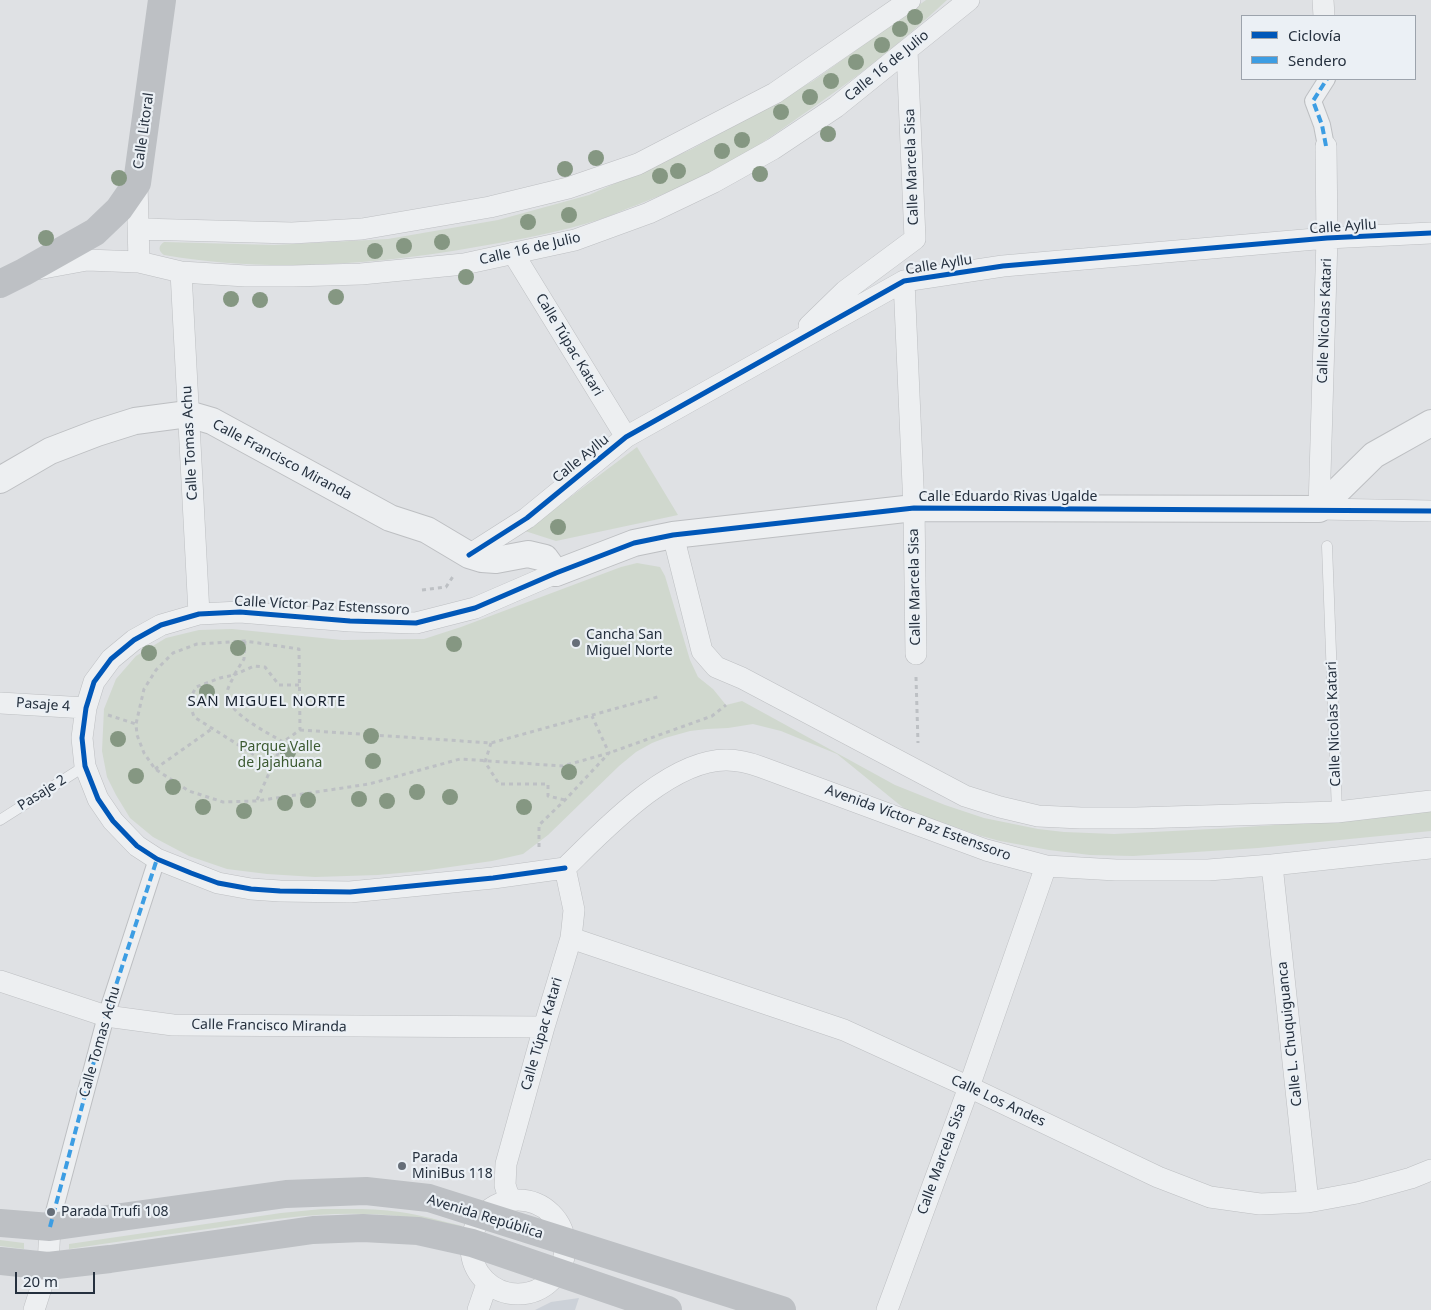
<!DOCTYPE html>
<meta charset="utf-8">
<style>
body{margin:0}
#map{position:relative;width:1431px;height:1310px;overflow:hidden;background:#dfe1e4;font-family:"Noto Sans",sans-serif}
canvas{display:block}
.legend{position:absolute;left:1241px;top:15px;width:175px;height:65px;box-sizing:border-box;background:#ebf0f5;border:1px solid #9ca3ac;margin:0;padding:6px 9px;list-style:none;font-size:15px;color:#25303e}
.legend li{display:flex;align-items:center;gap:10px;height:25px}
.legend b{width:25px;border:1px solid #9ca3ac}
.scale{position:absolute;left:15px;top:1272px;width:80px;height:22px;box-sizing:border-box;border:2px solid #25303e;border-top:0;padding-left:6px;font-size:15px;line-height:18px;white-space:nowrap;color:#25303e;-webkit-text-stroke:4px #ebf0f5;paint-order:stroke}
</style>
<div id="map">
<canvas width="1431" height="1310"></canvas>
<ul class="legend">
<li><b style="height:6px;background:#0057b8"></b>Ciclovía</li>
<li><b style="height:6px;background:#3c9de3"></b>Sendero</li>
</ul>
<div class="scale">20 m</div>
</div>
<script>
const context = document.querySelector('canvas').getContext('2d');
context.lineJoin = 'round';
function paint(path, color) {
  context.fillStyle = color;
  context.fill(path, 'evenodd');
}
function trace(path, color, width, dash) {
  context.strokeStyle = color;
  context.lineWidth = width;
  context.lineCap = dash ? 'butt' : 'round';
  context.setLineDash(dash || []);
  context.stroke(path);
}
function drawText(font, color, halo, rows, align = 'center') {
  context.font = font + ' "Noto Sans",sans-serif';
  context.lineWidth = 4.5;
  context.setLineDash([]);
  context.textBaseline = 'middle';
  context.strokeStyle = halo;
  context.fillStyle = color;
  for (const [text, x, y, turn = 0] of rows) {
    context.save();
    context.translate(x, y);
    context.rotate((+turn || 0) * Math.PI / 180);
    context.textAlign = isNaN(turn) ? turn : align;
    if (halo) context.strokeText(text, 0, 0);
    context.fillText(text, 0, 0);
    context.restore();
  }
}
const built = new Path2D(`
 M579 1298 575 1310H535L551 1302Z`);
const green = new Path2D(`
 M926 0H947C901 43 851 82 799 117 775 134 749 153 723 166 696 181 666 193 637 205 625 209 613 215 601 219 560 232 518 240 476 247 374 265 267 273 164 255 158 251 158 246 164 242L274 245 388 239 498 220 589 195 692 149 813 81Z
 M637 447 678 515 556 541 525 531Z
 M637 563 660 567 665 576 690 660 698 677 713 689 726 705 742 701 895 785 945 805 984 818 1038 829 1064 832 1114 834 1231 828 1289 824 1431 808V831L1258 848 1133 856 1090 855 1049 850 1000 841 981 836 906 810 837 754 781 731 753 724 728 728 707 729 690 731 665 738 652 743 636 752 619 766 548 835 523 854 492 861 422 871 378 875 315 877 267 874 227 869 189 856 153 837 130 818 116 795 107 777 102 751 104 709 116 679 136 656 166 638 199 630 232 629 342 640 424 639 461 627 621 567Z
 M322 1209C348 1209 375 1208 400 1212 421 1215 442 1221 462 1226L461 1231C440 1225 419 1218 398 1216 331 1209 274 1219 208 1229 162 1235 116 1242 69 1249V1244L281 1213Z
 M0 1240 24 1243V1249L0 1246Z`);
const path = new Path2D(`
 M422 590 446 587 454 575
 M245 641 244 659 234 675 220 678 196 687 189 701 194 717 272 766
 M916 677 918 743
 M299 685H279L265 667 254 666 234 675C232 681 227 688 227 694 228 714 267 732 283 742L300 730 299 649 245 641 197 644 173 653 156 670 144 689 136 724 137 735 144 753 155 769 189 791 223 802 256 801 369 784 460 759 563 766 609 753 712 716 726 705
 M108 715 136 724
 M300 730 491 743 661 696
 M491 743 485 762 499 784H548V796L565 800
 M155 769 213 728
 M257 800 283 742
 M539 847V825L565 800 609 753 592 716`);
const service = new Path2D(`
 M1327 546 1337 812
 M0 820 85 766`);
const pedestrian = new Path2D(`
 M1326 146 1322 125 1313 101 1327 79
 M50 1227 106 1016 157 859`);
const minor = new Path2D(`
 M1323 0 1324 16
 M1326 146 1327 238 1319 509 1431 511
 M137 183 139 262
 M139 229 292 233 362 229 490 207 568 188 638 164 775 93 910 0
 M513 253 626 437
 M38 269 87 260 139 262 181 272 246 276H293L361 274 464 264 575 240 649 213 714 182 773 149 836 107 969 0
 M181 272 199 614
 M904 281 914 508 916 654
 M809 326 845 291 915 239 907 50
 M673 535 702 651 716 667 742 678 965 796 1000 807 1038 816 1081 818H1136L1337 812 1431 801
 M469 555 527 518 626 437 904 281 1003 266 1327 238 1431 233
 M556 573 475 608 416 623 350 621 240 612 199 614 161 625 134 640 111 659 94 682 86 708 82 738 85 766 98 799 113 821 137 846 157 859 218 883 251 889 280 891 350 892 493 878 565 868
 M0 703 86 708
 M1272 865 1308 1202
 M565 868C604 830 670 759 727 760 739 760 750 763 761 767L986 850 1046 866 1116 870H1208L1272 865 1431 848
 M571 938 844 1030 969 1087 1158 1177 1210 1197 1260 1204 1308 1202 1357 1193 1411 1178 1431 1170
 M0 981 106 1016 173 1025 544 1027
 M471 1247a47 47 0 1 1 94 0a47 47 0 1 1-94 0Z
 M510 1201 505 1185 506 1164 544 1027 571 938 574 910 565 868
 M34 1310 48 1266 50 1227
 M478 1310 487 1284
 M887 1310 969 1087 1046 866`);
const tertiary = new Path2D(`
 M0 480 50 451 97 433 135 421 188 414 212 421 390 518 427 530 469 555 482 559 496 560 528 554 545 558 556 573 634 543 673 535 914 508 1319 509 1374 455 1431 423`);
const secondary = new Path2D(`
 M0 284 24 272 95 232 119 209 137 183 162 0
 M0 1223 50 1227 286 1194 366 1191 429 1198 782 1310
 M0 1261 48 1266 110 1259 313 1230 363 1228 418 1231 472 1243 668 1310`);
const quiet = new Path2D(`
 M1326 146 1322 125 1313 101 1327 79
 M50 1227 106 1016 157 859`);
const cycleway = new Path2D(`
 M469 555 527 518 626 437 904 281 1003 266 1327 238 1431 233
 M565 868 493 878 350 892 280 891 251 889 218 883 191 873 157 859 137 846 113 821 98 799 85 766 82 738 86 708 94 682 111 659 134 640 161 625 199 614 240 612 350 621 416 623 475 608 556 573 634 543 673 535 914 508 1431 511`);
const trees = [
 [915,17],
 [900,29],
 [882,45],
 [856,62],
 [831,81],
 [810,97],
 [781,112],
 [828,134],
 [742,140],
 [722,151],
 [596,158],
 [565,169],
 [678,171],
 [760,174],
 [660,176],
 [119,178],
 [569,215],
 [528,222],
 [46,238],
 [442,242],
 [404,246],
 [375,251],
 [466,277],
 [336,297],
 [231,299],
 [260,300],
 [558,527],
 [454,644],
 [238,648],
 [149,653],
 [207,692],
 [371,736],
 [118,739],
 [288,752],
 [373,761],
 [569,772],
 [136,776],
 [173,787],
 [417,792],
 [450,797],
 [359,799],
 [308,800],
 [387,801],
 [285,803],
 [203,807],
 [524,807],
 [244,811]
];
const markers = [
 [576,643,5,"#666e78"],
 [402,1166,5,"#666e78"],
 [51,1212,5,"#666e78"]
];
const streetNames = [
 ["Calle 16 de Julio",887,66,-39],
 ["Calle Litoral",144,131,-82],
 ["Calle Marcela Sisa",912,167,-92],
 ["Calle Ayllu",1343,227,-4],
 ["Calle 16 de Julio",530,249,-13],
 ["Calle Ayllu",939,265,-9],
 ["Calle Nicolas Katari",1325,321,-88],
 ["Calle Túpac Katari",569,345,59],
 ["Calle Tomas Achu",190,443,-93],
 ["Calle Ayllu",581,459,-39],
 ["Calle Francisco Miranda",282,460,28],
 ["Calle Eduardo Rivas Ugalde",1008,497],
 ["Calle Marcela Sisa",915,587,-91],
 ["Calle Víctor Paz Estenssoro",322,606,3],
 ["Pasaje 4",43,705,4],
 ["Calle Nicolas Katari",1334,724,-92],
 ["Pasaje 2",42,793,-32],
 ["Avenida Víctor Paz Estenssoro",918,823,20],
 ["Calle Francisco Miranda",269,1026,1],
 ["Calle Túpac Katari",542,1034,-74],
 ["Calle L. Chuquiguanca",1290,1034,-96],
 ["Calle Tomas Achu",100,1042,-74],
 ["Calle Los Andes",998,1101,25],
 ["Calle Marcela Sisa",942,1159,-70],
 ["Avenida República",485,1217,17]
];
const poiNames = [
 ["Cancha San",586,635],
 ["Miguel Norte",586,651],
 ["Parada",412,1158],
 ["MiniBus 118",412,1174],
 ["Parada Trufi 108",61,1212]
];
const parkNames = [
 ["Parque Valle",280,747],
 ["de Jajahuana",280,763]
];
const neighbourhoodNames = [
 ["SAN MIGUEL NORTE",267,702]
];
paint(built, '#ccd1d8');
paint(green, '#d0d8ce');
trace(service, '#bdbfc2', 11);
trace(pedestrian, '#bdbfc2', 18);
trace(minor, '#bdbfc2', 22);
trace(tertiary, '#bdbfc2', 28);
trace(path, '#bdc0c4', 3, [4, 4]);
trace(service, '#edeff1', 10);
trace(pedestrian, '#edeff1', 16);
trace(minor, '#edeff1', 21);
trace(tertiary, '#edeff1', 26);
trace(secondary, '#bdc0c4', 28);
trace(quiet, '#3c9de3', 4, [8, 4]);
trace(cycleway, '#0057b8', 5);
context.fillStyle = '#859782';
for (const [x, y] of trees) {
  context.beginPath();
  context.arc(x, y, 8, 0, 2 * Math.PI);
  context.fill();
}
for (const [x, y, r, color] of markers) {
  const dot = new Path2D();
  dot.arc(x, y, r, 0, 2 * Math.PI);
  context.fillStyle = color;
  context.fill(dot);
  trace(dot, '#ebf0f5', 2);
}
drawText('14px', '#25303e', '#ebf0f5', streetNames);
drawText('14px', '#25303e', '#ebf0f5', poiNames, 'left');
drawText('14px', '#3c5a31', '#ebf0f5', parkNames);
context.letterSpacing = '1px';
drawText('15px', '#17212e', '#ebf0f5', neighbourhoodNames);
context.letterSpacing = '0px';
</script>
